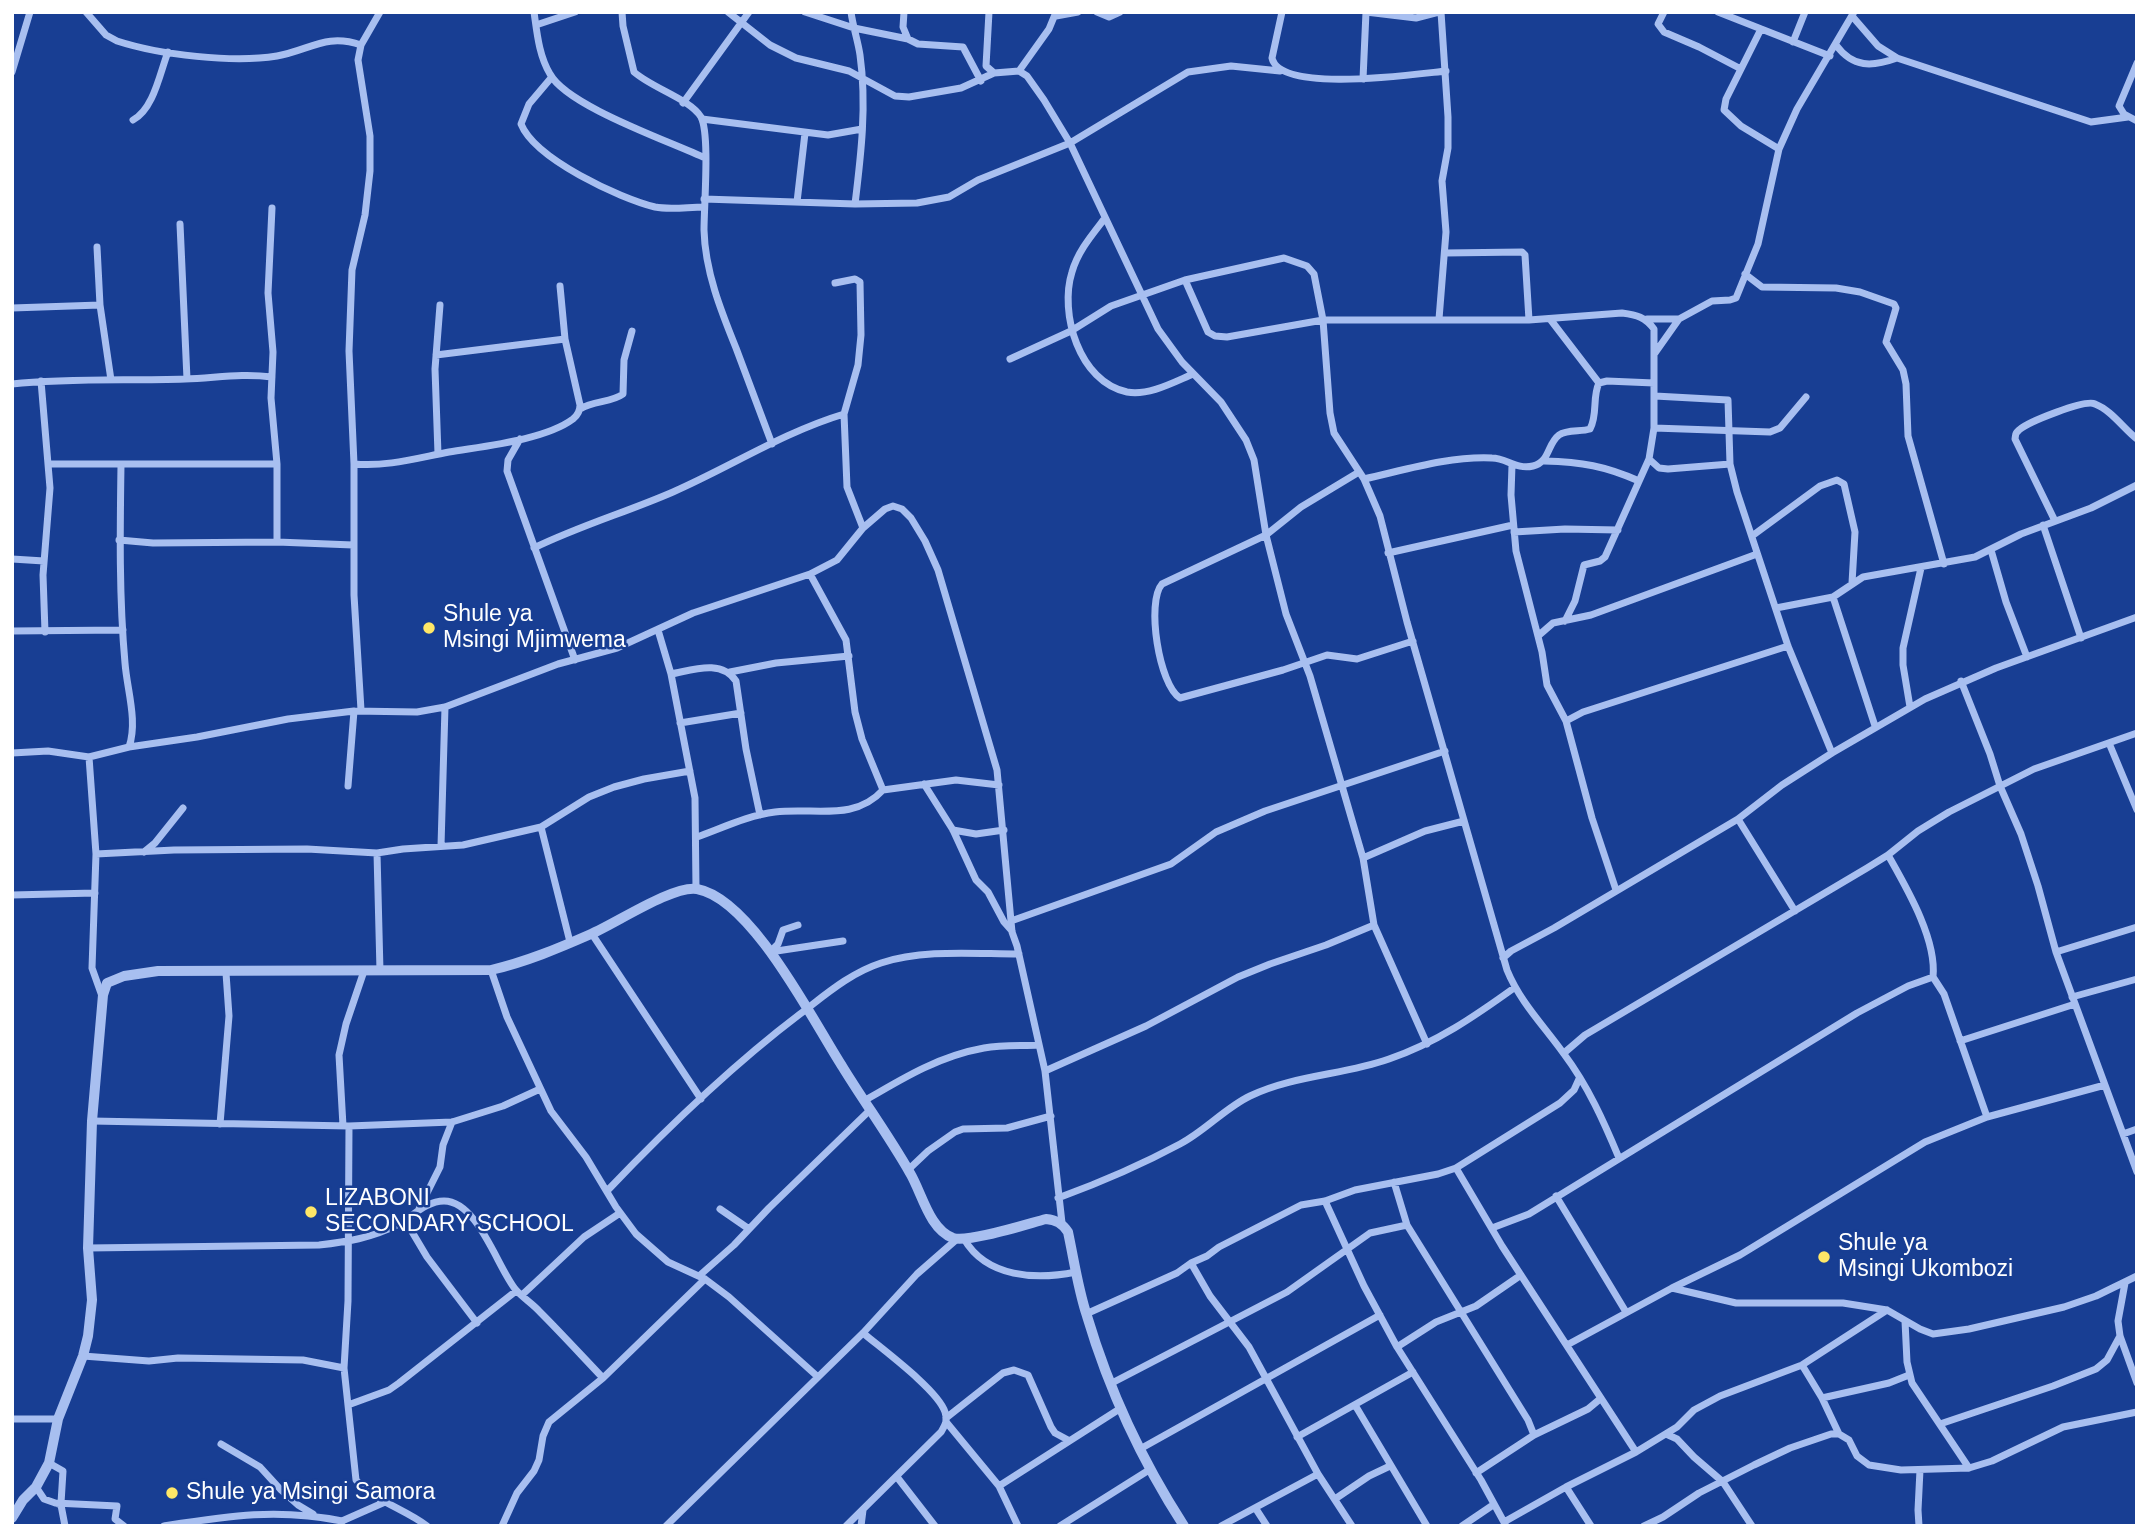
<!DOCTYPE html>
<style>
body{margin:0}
#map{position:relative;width:2149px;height:1538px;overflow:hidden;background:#183e93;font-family:Arial,sans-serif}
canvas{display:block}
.frame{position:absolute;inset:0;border:14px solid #fff;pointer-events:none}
</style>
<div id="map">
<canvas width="2149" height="1538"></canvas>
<div class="frame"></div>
</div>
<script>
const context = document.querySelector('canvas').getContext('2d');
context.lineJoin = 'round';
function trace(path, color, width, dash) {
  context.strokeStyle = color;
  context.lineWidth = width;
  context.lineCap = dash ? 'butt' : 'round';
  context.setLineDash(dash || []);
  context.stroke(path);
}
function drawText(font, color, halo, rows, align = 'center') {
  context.font = font + ' Arial,sans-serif';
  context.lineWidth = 5;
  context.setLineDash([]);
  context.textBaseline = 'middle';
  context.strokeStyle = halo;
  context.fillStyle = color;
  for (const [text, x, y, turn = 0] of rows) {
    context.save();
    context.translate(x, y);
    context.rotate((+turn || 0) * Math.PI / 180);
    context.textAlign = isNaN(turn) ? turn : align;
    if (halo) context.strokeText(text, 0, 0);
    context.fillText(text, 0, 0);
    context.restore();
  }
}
const minor = new Path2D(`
 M86 12 106 35 117 41C160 55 233 63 277 56 310 50 326 33 361 45
 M534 12C537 33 539 56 550 74 567 106 669 141 705 158
 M622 12 623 26 634 72C652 88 690 99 701 117 710 134 704 206 704 230 705 271 721 311 736 348 748 380 760 412 772 444
 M728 12 770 45 796 58 849 71 895 96 909 97 961 88 994 73
 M805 12 854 28 908 39
 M851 12C853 27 858 41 860 55 867 105 861 155 855 204
 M904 12 903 27 908 39 918 44 963 47 981 81
 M989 12 986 66 994 73 1019 71 1027 76 1044 100 1070 143 1158 329 1182 362 1221 402 1246 440 1254 460 1266 535 1286 614 1310 676 1363 858 1374 925 1427 1044
 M1097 12 1109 17 1120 12
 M1282 12 1272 58C1280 94 1416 74 1446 71
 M1366 12 1416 18 1439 12
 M1664 12 1658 24 1664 32 1699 47 1741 69
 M1718 12 1830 56
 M1056 16 1078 12
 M1852 16 1878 46 1897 58 2091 122 2128 117
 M536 25 575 12
 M1761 29 1726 99 1724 110 1741 126 1779 149
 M1793 42 1805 12
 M1836 45C1853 68 1872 67 1897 58
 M2137 63 2119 106 2124 114 2137 121
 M1019 71 1049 29 1056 12
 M12 72 30 12
 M551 78 529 104 521 124C535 159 619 198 655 207 670 210 688 207 704 207
 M1363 79 1366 12
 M683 103 749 12
 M702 119 828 135 862 129
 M133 120C154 109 160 72 168 52
 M704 199 855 204 917 203 949 197 978 180 1070 143 1188 72 1231 66 1280 71
 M797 202 805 133
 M272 208 268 293 273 352 271 398 277 464V542
 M1105 218C1092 235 1078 251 1072 272 1059 313 1079 382 1127 392 1149 396 1174 382 1193 374
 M180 224 187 379
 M97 247 100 305 111 380
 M1445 253 1522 252 1525 255 1529 320
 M1745 274 1762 287 1836 288 1860 292 1894 304 1896 308 1886 342 1903 370 1906 384 1908 436 1944 564
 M1185 280 1208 332 1215 336 1227 337 1323 320H1529L1622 313C1637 315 1645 317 1654 329V428L1649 459 1605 557 1600 561 1584 565 1575 601 1565 621
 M835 283 855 279 860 282 861 335 858 365 844 414 847 487 863 528
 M12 308 100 305
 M1439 319 1446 232 1442 181 1448 148V117L1441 12
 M1550 319 1599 383
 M1647 319H1679L1712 301 1730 300 1736 298 1758 244 1779 149 1797 109 1854 12
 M1655 353 1679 319
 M436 355 565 339
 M1010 359 1071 331 1111 306 1185 280 1284 258 1307 266 1314 274 1323 320 1330 413 1334 433 1364 479 1380 516 1407 622 1507 970C1520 1002 1544 1026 1564 1054 1588 1086 1604 1122 1619 1158
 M41 381 50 488 43 575 45 632
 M12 384C70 378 128 381 185 379 216 378 241 373 272 377
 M1655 396 1728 400 1730 464 1737 492 1788 646 1832 753
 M580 409C594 400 611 403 623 394L624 360 632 331
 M1654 428 1770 432 1780 428 1806 397
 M520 439 508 460 507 471 575 660
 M438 454 435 369 440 305
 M1649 459 1659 468 1668 469 1730 464
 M1544 461C1582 462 1605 466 1639 481
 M49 464H277
 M354 464C387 467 417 458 449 452 484 446 545 440 573 419 578 415 580 411 580 405L565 339 560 286
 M121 465C120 531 119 597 125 663 127 690 138 721 129 747
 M1512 465 1511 495 1516 551 1542 652 1547 685 1566 721 1592 818 1616 890
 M1359 472 1301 507 1266 535 1162 584C1146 602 1159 685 1180 698L1283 670 1327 655 1357 659 1413 641
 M1364 479C1405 470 1449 456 1492 458 1507 458 1516 470 1533 466 1550 462 1547 444 1559 435 1567 429 1581 432 1590 429 1598 415 1592 397 1599 383L1607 381 1654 383
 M2055 521 2015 439C2016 433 2015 434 2019 430 2028 422 2085 399 2095 404 2111 410 2124 429 2137 439
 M2043 525 2081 638
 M1514 532 1565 529 1618 530
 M1752 536 1820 486 1837 480 1844 484 1855 532 1852 583
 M119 540 153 543 277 542 353 545
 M534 548C579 526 627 512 673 492 730 467 784 432 844 414
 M1991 550 2006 602 2027 657
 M1388 553 1513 525
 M12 559 44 561
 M810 574 846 640 855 712 862 739 883 790
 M1833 597 1875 726
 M1776 608 1833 597 1863 577 1975 557 2021 534 2091 508 2137 485
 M658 630 671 674 695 798 696 889
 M12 631 123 630
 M1538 636 1553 623 1591 615 1757 554
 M730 672 776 663 849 656
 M671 674C693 670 721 659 736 681L746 749 760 815
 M1961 681 1990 754 2000 786 2021 834 2038 886 2056 952 2137 1172
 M1910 707 1903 665V648L1921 568
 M361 710 354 595V464L349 351 352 270 365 215 370 171V136L358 60 361 45 380 12
 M1566 721 1583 712 1788 646
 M680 723 741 713
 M2109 743 2137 810
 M12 753 48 751 89 757 129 747 197 737 288 719 354 711 417 712 445 707 558 664 617 648 693 613 810 574 837 560 863 528 885 509 893 506 902 509 911 518 925 541 938 570 997 770 1012 932 1017 946 1045 1071 1062 1223
 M89 757 96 854 92 968 102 996
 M924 784 953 830 976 880 988 892 1004 922 1012 931
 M348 786 354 711
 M1738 819 1795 911
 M541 827 570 942
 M953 830 976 834 1004 830
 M697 837C722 828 749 815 775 812 814 807 854 822 883 790L956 780 999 785
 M441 846 445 707
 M144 852 155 843 183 808
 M377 853 380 971
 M96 854 174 850 307 849 377 853 403 849 463 845 541 827 589 797 614 787 644 779 690 771
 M1363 858 1425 831 1464 821
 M12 895 95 893
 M1011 921 1171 864 1216 832 1265 811 1445 751
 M592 934 701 1099
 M771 951 778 944 783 930 798 925
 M770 952 843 941
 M2056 952 2137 927
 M1503 958 1511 951 1554 928 1738 819 1782 785 1832 753 1925 699 1996 668 2137 617
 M491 970 507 1017 551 1111 586 1157 616 1207 636 1234 668 1262 705 1279 729 1297 818 1377
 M1933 977 1944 994 1987 1117
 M2072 997 2137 979
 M1960 1041 2075 1004
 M1564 1053 1585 1035 1867 868 1888 855 1918 831 1949 812 2034 769 2137 733
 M1045 1071 1146 1026 1238 977 1270 964 1326 945 1374 925
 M864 1101C903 1078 939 1056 984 1048 1002 1045 1021 1046 1039 1045
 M92 1121 349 1126 348 1301 344 1368 356 1480C374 1501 405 1509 427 1526
 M220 1124 229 1016 226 973
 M343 1126 339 1055 346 1024 364 971
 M349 1126 452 1122 503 1106 540 1089
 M2123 1134 2137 1129
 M1456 1168 1502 1246 1636 1452
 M908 1170 928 1151 955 1132 963 1129 1007 1128 1051 1116
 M1394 1182 1407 1225 1528 1420 1534 1435
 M607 1191C667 1128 730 1067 800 1014 825 995 850 973 881 963 923 949 974 954 1019 954
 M1556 1196 1626 1312
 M1058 1198C1099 1183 1141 1165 1180 1144 1205 1131 1225 1108 1250 1096 1294 1075 1344 1075 1389 1059 1436 1043 1475 1016 1514 988
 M1325 1201 1364 1286 1397 1347 1481 1480 1505 1524
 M720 1209 749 1229
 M418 1211 440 1167 443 1145 452 1122
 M405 1220 427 1257 477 1323
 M1492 1228 1529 1214 1857 1013 1908 986 1933 977C1937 939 1906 887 1888 855
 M964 1239C987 1278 1036 1280 1076 1272
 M88 1248 319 1245C346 1242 372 1238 397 1225 412 1217 426 1201 444 1201 478 1201 498 1269 516 1290 523 1298 533 1304 540 1312 562 1334 582 1356 603 1378
 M1191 1263 1210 1296 1249 1347 1318 1474 1352 1526
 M699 1276 734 1245 769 1208 870 1110
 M2125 1283 2118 1321 2120 1336 2137 1383
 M1672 1288 1736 1303H1843L1887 1310 1920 1329 1933 1334 1969 1329 2064 1307 2096 1296 2137 1276
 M522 1295 584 1237 620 1213
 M1086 1314 1177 1273 1191 1263 1207 1256 1219 1247 1301 1205 1325 1201 1355 1190 1438 1174 1456 1168 1560 1103 1574 1090 1579 1079
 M1905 1321 1907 1362 1912 1383 1969 1468
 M1567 1345 1672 1288 1740 1255 1925 1142 1987 1117 2105 1085
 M1397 1347 1436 1322 1476 1306 1521 1275
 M83 1356 149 1361 178 1358 303 1360 344 1368
 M1802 1365 1822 1398 1839 1434
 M1110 1384 1287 1292 1370 1233 1407 1225
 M1822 1398 1889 1383 1909 1375
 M348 1405 389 1390 399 1383 516 1291
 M1355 1405 1427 1526
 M946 1418 1003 1373 1014 1370 1028 1375 1051 1427 1055 1433 1068 1440
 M12 1419H58
 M947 1423 999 1486 1018 1526
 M1940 1424 2053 1386 2096 1369 2107 1360 2120 1336
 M1666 1434 1677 1439 1694 1457 1723 1482 1752 1526
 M1297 1437 1413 1372
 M221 1444 260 1467 281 1490 298 1505 313 1514
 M1140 1449 1380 1315
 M49 1463 63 1471 61 1503
 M1476 1473 1534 1435 1588 1409 1600 1399
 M897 1477 935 1526
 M999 1486 1121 1408
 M36 1487 44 1499 61 1505 65 1526
 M1566 1487 1591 1526
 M1335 1499 1369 1476 1390 1466
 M55 1503 117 1506 115 1519 124 1526
 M1256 1509 1267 1526
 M1504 1522 1566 1487 1636 1452 1677 1427 1694 1410 1720 1396 1802 1365 1887 1310
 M341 1525 342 1521 385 1502
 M164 1526C228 1516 277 1508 342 1521
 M502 1526 517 1493 534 1471 539 1460 543 1436 549 1422 603 1378 705 1279
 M666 1526 863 1333 917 1274 957 1239
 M846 1526 941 1432C945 1425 948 1421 945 1412 938 1390 882 1349 863 1333
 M861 1526 863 1510
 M1060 1526 1149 1470
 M1221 1526 1318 1474
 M1462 1526 1493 1505
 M1644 1526 1663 1517 1699 1493 1754 1465 1790 1448 1831 1434H1839L1849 1440 1857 1456 1869 1465 1901 1470 1969 1468 1992 1461 2063 1427 2137 1412
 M1919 1526 1918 1510 1920 1470`);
const tertiary = new Path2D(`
 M12 1518 23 1500 36 1487 49 1463 58 1419 83 1356 88 1336 92 1300 88 1248 92 1121 103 995 107 983 124 976 158 971 491 970C526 962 559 948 591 934 615 924 673 885 697 889 752 899 813 1021 842 1066 864 1102 889 1136 910 1173 922 1193 929 1229 953 1238 968 1243 1027 1224 1046 1219 1056 1220 1062 1223 1068 1232 1074 1260 1078 1289 1087 1316 1109 1390 1142 1461 1184 1526`);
const markers = [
 [429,628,7,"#ffe767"],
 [311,1212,7,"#ffe767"],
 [1824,1257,7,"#ffe767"],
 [172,1493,7,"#ffe767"]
];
const poiNames = [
 ["Shule ya",443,615],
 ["Msingi Mjimwema",443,641],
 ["LIZABONI",325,1199],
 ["SECONDARY SCHOOL",325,1225],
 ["Shule ya",1838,1244],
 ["Msingi Ukombozi",1838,1270],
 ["Shule ya Msingi Samora",186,1493]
];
trace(minor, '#a8bff0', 7);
trace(tertiary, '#a8bff0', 10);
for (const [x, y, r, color] of markers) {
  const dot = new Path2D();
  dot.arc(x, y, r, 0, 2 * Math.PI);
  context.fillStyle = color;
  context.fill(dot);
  trace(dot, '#183e93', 2.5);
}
drawText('23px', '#fff', '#183e93', poiNames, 'left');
</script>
